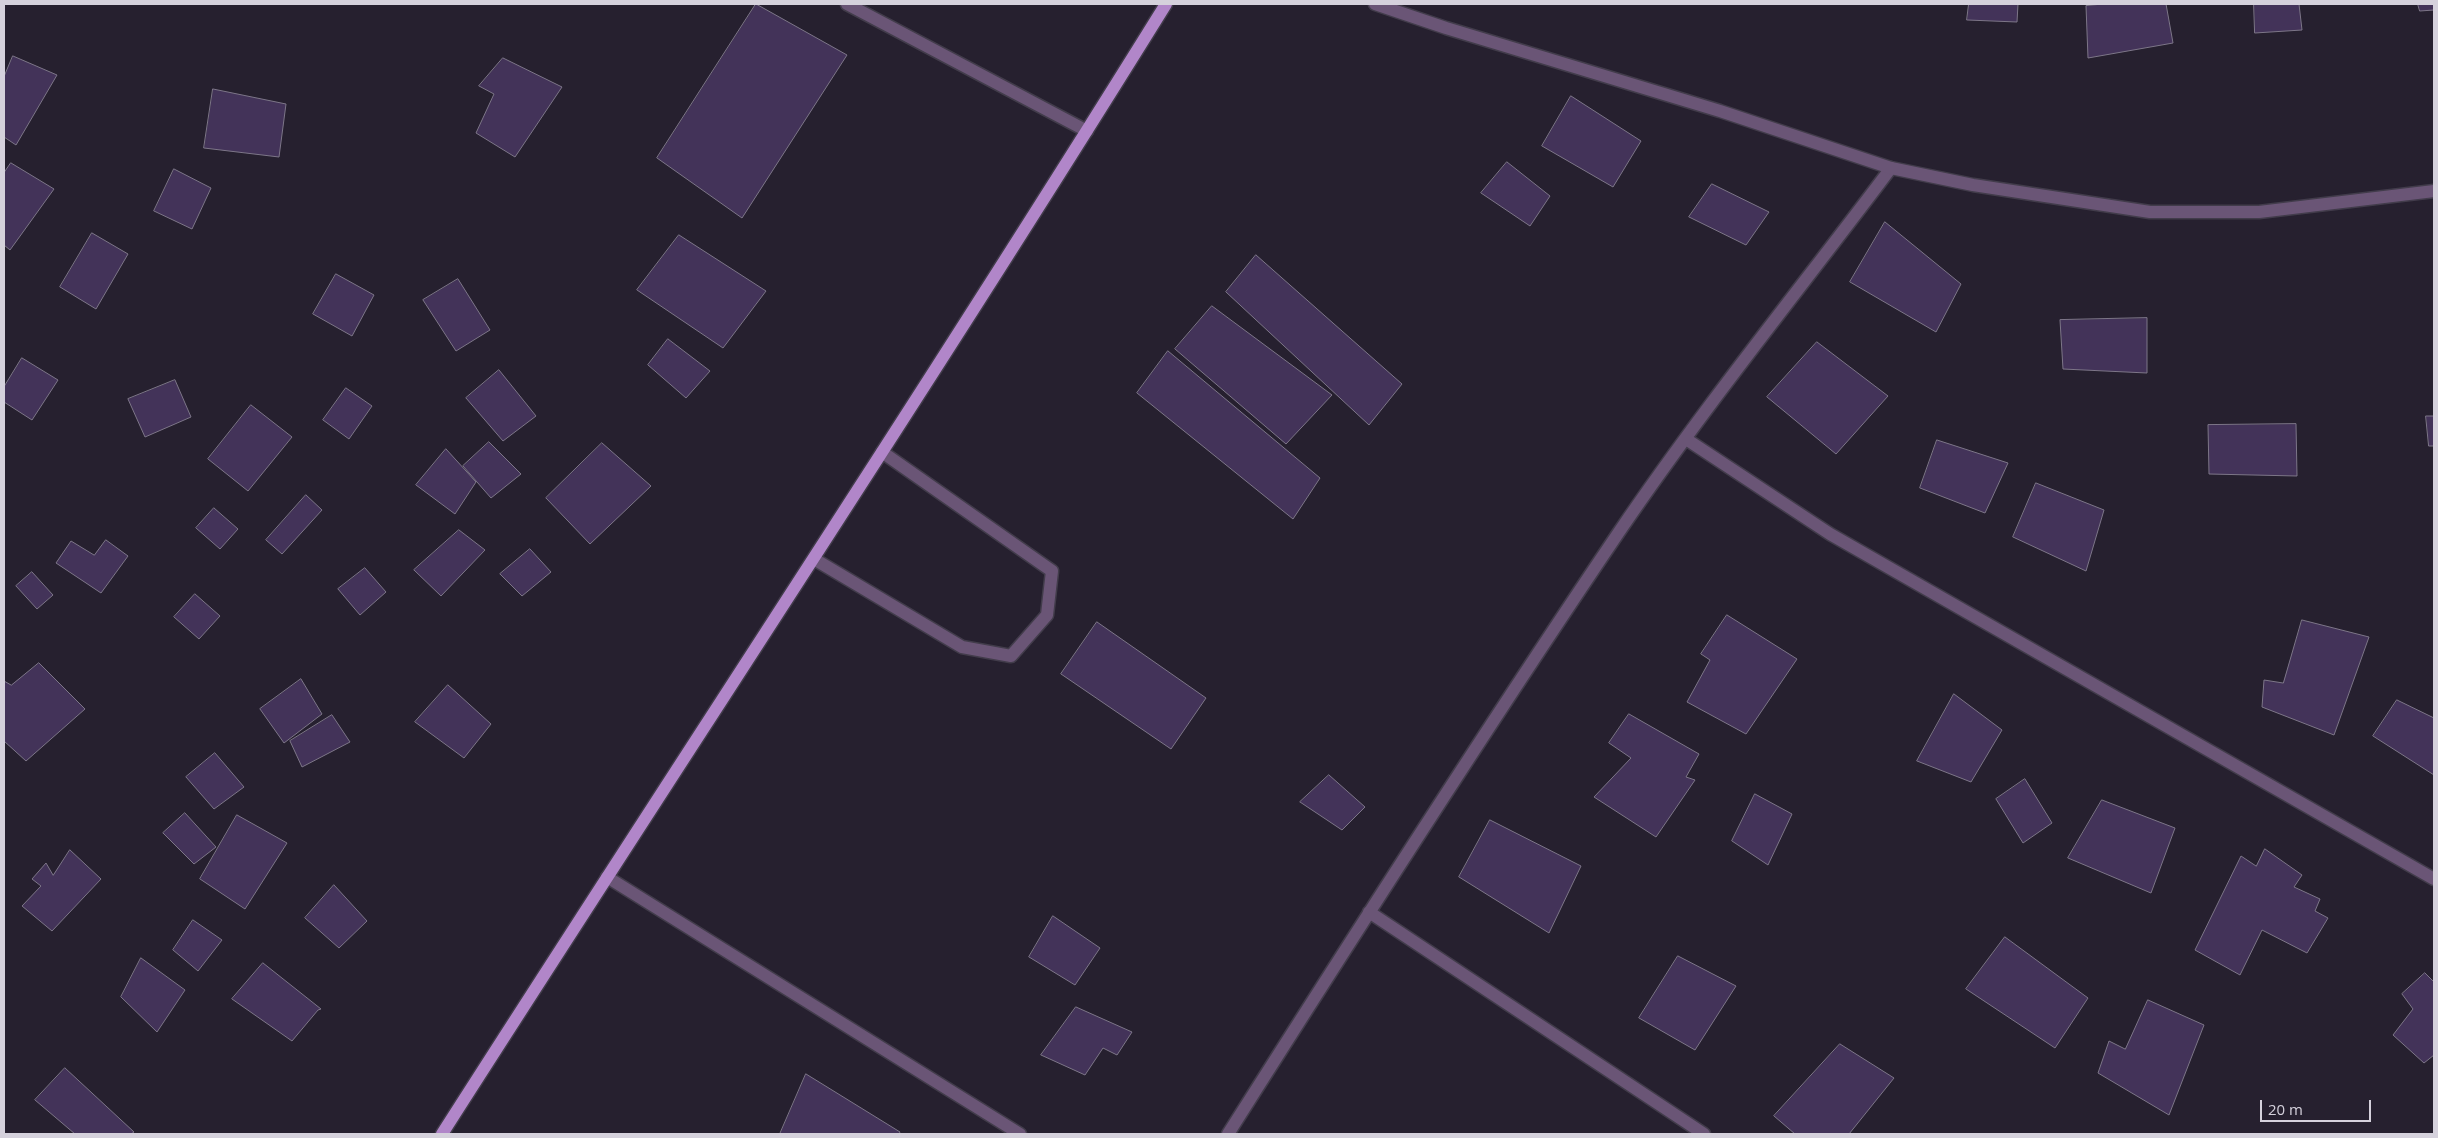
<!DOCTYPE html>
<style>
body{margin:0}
#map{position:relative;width:2438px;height:1138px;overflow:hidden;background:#26202f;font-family:"Open Sans",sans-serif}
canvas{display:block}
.frame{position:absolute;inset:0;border:5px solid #d5d1dc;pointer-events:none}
.scale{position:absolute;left:2260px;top:1100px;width:111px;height:22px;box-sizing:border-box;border:2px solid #d5d1dc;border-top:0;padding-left:6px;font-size:15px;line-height:18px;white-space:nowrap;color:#d5d1dc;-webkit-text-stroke:4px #26202f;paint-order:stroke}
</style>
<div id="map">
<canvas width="2438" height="1138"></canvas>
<div class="frame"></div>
<div class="scale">20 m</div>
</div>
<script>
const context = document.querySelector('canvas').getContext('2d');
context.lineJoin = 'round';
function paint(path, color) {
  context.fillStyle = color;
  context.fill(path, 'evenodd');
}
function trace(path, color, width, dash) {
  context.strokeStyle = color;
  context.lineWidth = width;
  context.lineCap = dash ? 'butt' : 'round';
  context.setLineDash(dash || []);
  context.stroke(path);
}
const building = new Path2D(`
 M756 4 847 55 742 218 657 158Z
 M1969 4H2018L2017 22 1967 20Z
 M2103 4H2166L2173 43 2088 58 2086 6Z
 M2254 4H2299L2302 30 2255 33Z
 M2418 4H2434V10L2420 11Z
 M13 56 57 75 16 145 4 137V77Z
 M503 58 562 87 515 157 476 133 494 94 479 86Z
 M213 89 286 104 279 157 204 148Z
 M1571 96 1641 141 1613 187 1542 146Z
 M1507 162 1550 196 1530 226 1481 193Z
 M11 163 54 189 10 250 4 245V173Z
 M174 169 211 188 192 229 154 211Z
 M1712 184 1769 212 1746 245 1689 217Z
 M1885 222 1961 284 1936 332 1850 282Z
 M92 233 128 254 96 309 60 287Z
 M679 235 766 291 723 348 637 290Z
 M1256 255 1402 384 1369 425 1226 292Z
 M336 274 374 295 352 336 313 314Z
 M458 279 490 330 456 351 423 300Z
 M1212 306 1332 395 1286 444 1175 349Z
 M2147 318V373L2063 369 2060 320Z
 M668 339 710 371 686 398 648 365Z
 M1817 342 1888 396 1836 454 1767 397Z
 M1168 351 1320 478 1293 519 1137 393Z
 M22 358 58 380 32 420 4 402V387Z
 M499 370 536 416 503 441 466 398Z
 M175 380 191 417 145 437 128 399Z
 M346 388 372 406 349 439 323 420Z
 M251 405 292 437 248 491 208 459Z
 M2426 416H2434V446H2429Z
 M2296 424 2297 476 2209 474 2208 425Z
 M1937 440 2008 463 1985 513 1920 488Z
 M489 442 521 474 491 498 463 466Z
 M602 443 651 486 590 544 546 498Z
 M446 449 476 482 455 514 416 485Z
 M2036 483 2104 510 2086 571 2013 537Z
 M306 495 322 510 282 554 266 540Z
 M214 508 238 529 220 549 196 528Z
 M459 530 485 550 441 596 414 570Z
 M106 540 128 556 101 593 56 563 71 541 94 555Z
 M530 549 551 572 522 596 500 574Z
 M365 568 386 592 360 615 338 589Z
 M32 572 53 595 37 609 16 586Z
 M195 594 220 616 199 639 174 617Z
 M1727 615 1797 659 1746 734 1687 702 1710 660 1701 654Z
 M2302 620 2369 637 2334 735 2262 707 2264 680 2283 683Z
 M1097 622 1206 698 1171 749 1061 674Z
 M39 663 85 709 26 761 4 741V681L11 685Z
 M301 679 322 714 284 743 260 709Z
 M448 685 491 724 464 758 415 722Z
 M1954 694 2002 730 1971 782 1917 761Z
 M2397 700 2434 718V775L2373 736Z
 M1629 714 1699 754 1686 777 1695 780 1656 837 1594 797 1631 758 1609 743Z
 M332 715 350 742 302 767 290 741Z
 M215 753 244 787 214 809 186 777Z
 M1329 775 1365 807 1342 830 1300 802Z
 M2025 779 2052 823 2023 843 1996 799Z
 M1755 794 1792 814 1768 865 1732 841Z
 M2102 800 2175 828 2151 893 2068 858Z
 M185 813 216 847 194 864 163 833Z
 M237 815 287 843 245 909 200 879Z
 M1490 820 1581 866 1549 933 1459 877Z
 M2265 849 2302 875 2294 887 2320 899 2315 911 2328 918 2307 953 2262 930 2240 975 2195 950 2241 856 2256 866Z
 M70 850 101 879 52 931 22 906 41 886 32 879 46 863 53 875Z
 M334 885 367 921 339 948 305 918Z
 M1053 916 1100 948 1075 985 1029 957Z
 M193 920 222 940 198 971 173 950Z
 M2005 937 2088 998 2055 1048 1966 989Z
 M1678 956 1736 986 1695 1050 1639 1018Z
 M141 958 185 990 157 1032 121 997Z
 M263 963 321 1009 318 1010 292 1041 232 999Z
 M2425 973 2434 982V1055L2424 1063 2393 1035 2413 1009 2402 994Z
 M2148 1000 2204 1025 2169 1115 2098 1073 2109 1041 2125 1049Z
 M1076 1007 1132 1032 1117 1055 1103 1048 1085 1075 1041 1055Z
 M1840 1044 1894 1078 1849 1134H1795L1774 1116Z
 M65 1068 134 1132 131 1134H75L35 1100Z
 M806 1074 900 1132 899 1134H780Z`);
const service = new Path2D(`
 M814 559 962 647 1011 656 1047 615 1052 571 882 452`);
const minor = new Path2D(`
 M847 4 1087 131
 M1686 439 1830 534 2434 879
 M607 877 1020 1134
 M1369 912 1704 1134
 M1228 1134C1356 932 1485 730 1619 532 1704 407 1800 289 1891 168`);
const tertiary = new Path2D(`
 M1375 4 1446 28 1720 111 1891 168 1973 185 2150 212H2259L2434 191`);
const primary = new Path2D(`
 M442 1134C683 757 930 384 1166 4`);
paint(building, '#433359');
trace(building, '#7d7688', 1);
trace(service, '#423c4b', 15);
trace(minor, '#423c4b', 15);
trace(tertiary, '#423c4b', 15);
trace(primary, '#423c4b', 15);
trace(service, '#6a5576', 12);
trace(minor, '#6a5576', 12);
trace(tertiary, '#6a5576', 12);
trace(primary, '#b186c9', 12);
</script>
